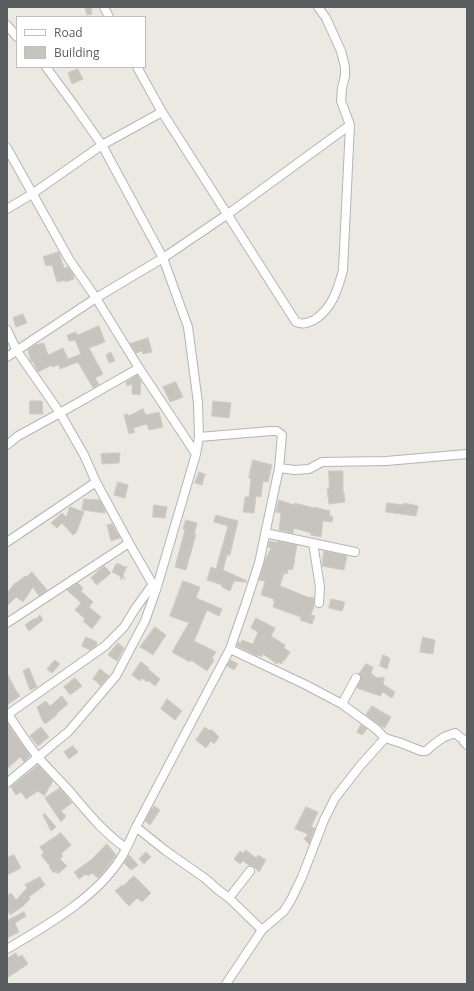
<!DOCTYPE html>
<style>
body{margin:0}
#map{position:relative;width:474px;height:991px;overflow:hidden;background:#ece9e2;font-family:"Open Sans",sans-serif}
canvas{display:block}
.frame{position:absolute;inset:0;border:8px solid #5a5e61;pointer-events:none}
.legend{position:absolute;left:16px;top:16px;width:130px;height:52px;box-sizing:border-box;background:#fff;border:1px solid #bdbfc0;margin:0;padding:5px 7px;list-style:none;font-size:12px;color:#5a5e61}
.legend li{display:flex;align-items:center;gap:8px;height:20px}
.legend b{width:20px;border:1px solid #bdbfc0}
</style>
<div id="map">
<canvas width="474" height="991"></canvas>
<div class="frame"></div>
<ul class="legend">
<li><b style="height:5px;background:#fff"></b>Road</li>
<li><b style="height:11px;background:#c7c4be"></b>Building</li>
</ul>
</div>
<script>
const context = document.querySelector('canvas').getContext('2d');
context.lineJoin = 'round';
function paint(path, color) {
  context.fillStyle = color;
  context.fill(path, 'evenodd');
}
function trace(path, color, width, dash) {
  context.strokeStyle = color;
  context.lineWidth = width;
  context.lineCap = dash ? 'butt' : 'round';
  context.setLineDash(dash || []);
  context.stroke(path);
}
const building = new Path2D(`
 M85 7H91L92 14 87 15Z
 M78 69 83 79 72 84 68 73Z
 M59 252 64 268 68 267 73 274 74 279 65 282V280L57 282 52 265 46 266 43 257Z
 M23 314 27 323 16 327 13 318Z
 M99 326 105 342 89 348 103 374 95 378 99 384 93 388 78 362 60 369 59 365 52 367V365L38 372 33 362H31L28 350 35 345 44 343 48 355 63 348 68 359 81 354 75 340 69 341 67 335 76 332 77 335Z
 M148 338 152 352 143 354 142 351 136 353 130 344Z
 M111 352 115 361 109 363 106 355Z
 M137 375 141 381 140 395 132 394V384L127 386 126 382Z
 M176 382 183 397 170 402 163 387Z
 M30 401H42L43 414H30Z
 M213 401 231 403 229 418 212 416Z
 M143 409 146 415 159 412 163 427 149 430 147 424 133 428 135 432 129 434 124 415 128 414V416Z
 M110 453H120L119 463 102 464 101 454Z
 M253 460 272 465 268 482 263 481 261 497 256 496 254 513 243 512 245 497H249L251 478H249Z
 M329 471H343V493H344L345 502 329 504 327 489H329Z
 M199 472 205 474 202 485 195 483Z
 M118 482 128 485 125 498 114 495Z
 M84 499 100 500 105 510V513L82 510Z
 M279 500 294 505 295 503 314 508V507L330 511 329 516H333L332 522 323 521 321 537 311 535V533L294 528 293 533 279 530 281 513 276 512Z
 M387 503 404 505V503L418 506 416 516 386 512Z
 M154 505 167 507 165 518 153 517Z
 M70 507 84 512 76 533 73 535 62 523 57 528 51 523 62 513 66 517Z
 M216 515 238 521 230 555H227L223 570 247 581 246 582 234 581 230 591 222 587V585L207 580 211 567 216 569 228 526 214 522Z
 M186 520 197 523 194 534H196L186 570 175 567 185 530 183 529Z
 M112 524 120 538 111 541 107 525Z
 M270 541 277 543V541L297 545 294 561H295L292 570 288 569 287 574 284 573 280 586 310 598 311 597 314 598V606L311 615 315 616 312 624 300 620 301 617 273 607 275 601H273L274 599 261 595 265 581 259 580 265 560 271 548 268 547Z
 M324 551 347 556 344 570 322 566Z
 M117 563 125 567 127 566 123 575 125 579 122 577 121 580 120 576 112 572 116 564 118 567Z
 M104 566 111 573 97 585 91 578Z
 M32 572 47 590 39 596 33 587 23 602 16 597 7 606V593L15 583H16L25 576 26 577Z
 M183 581 200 587 196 598 222 609 219 616 207 610 194 641 216 652 212 658 214 660 207 671 191 660 190 662 172 652 189 623 170 616Z
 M78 583 83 588 81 591 93 602 89 607 101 617 92 629 83 621 85 619 75 610 81 603 67 590Z
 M331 599 345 602 342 611 329 608Z
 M40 615 43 620 29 631 25 625 35 618 36 619Z
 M256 618 275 628 271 636 285 645 284 648 290 652 285 660H284L281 664 278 662 277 664 263 654 262 657 259 655 258 656 237 646 238 642 241 643 242 640 253 644 258 632 251 628Z
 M155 627 166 635 153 655 140 647Z
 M86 637 97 642 96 646 90 650 82 646Z
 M423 637 435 640 433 654 420 652Z
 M118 643 124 648 117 661 108 655Z
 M383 655 390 658 387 669 380 666Z
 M55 660 60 664 52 673 47 669Z
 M231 660 238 664 234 670 227 666Z
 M141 662 149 668 148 669 160 679 155 686 148 680 147 682 142 678 140 681 132 675Z
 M366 664 373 667 371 673 377 678 384 677V681L383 684 395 692 392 698 383 692 380 696 357 688 361 678 359 674Z
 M29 668 37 687 30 690 23 671Z
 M100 669 109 676 100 686 98 683 93 679Z
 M7 673 15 689 20 696 7 705Z
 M75 678 82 686 70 695 64 687Z
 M62 696 68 704 56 714 57 715 45 724 42 720 37 707 46 701 50 706Z
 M167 699 182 711 175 720 161 709Z
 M372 706 391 717 385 728 381 726 366 715Z
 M7 722 13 732 30 756 24 762 20 757 7 769Z
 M361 725 367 729 362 735 357 732Z
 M41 727 49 737 38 746 30 736Z
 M205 727 210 731 211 729 219 737 214 744 211 741 206 748 196 740Z
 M73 746 78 752 69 759 64 752Z
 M38 765 53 781 44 796 41 793H40L38 791 26 799 21 792 16 795 11 787Z
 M60 788 72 803 61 811 66 816 61 822 45 798Z
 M154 806 160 810 150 825 145 821 152 808 153 809Z
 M306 807 318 812 311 827 315 828 309 844 304 839 308 834 295 829Z
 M45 814 56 827 51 831 43 815Z
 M61 833 71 845 61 854 63 856 60 859 67 866 59 873H57L56 871 54 873 49 867 50 866 41 855 44 853 40 847Z
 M107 844 116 855 106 869 98 878 92 873 88 876 86 874 79 879 74 872 91 860Z
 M246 850 256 858 258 855 266 860 259 872 253 866H250L243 861 240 864 234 859 240 851 243 853Z
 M146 852 151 857 144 864 139 859Z
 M14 855 21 868 7 875V858Z
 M129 855 138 865 131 870 124 863Z
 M134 876 151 893 142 902 137 898 129 906 115 891 122 885 123 886Z
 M40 877 45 885 29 897 30 899 22 907 10 915 7 910V896L11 893 16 900 27 888 25 885Z
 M24 912 26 916 15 923 19 932 7 938V921Z
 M16 953 18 957 22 955 28 964 7 978V959Z`);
const minor = new Path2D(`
 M104 7 109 17
 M7 25 17 37
 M137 67 162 112 296 322C303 325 307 323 314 320 332 309 338 289 343 270L350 125 341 101 342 88 345 76V67L341 51 326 18 318 7
 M7 148 69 259 96 298 139 368 196 454
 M7 209 32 194 102 145 162 112
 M7 330 17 351 60 413 84 455 96 482 129 543 156 590
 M7 357 96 298 163 258 228 214 350 125
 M7 445 18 436 60 413 139 368
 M279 468 295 470 309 469 322 462 386 461 467 454
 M265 533 355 552
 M7 542 96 482
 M313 543 320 587 319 603
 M7 623 129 543
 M230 649 306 685 342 704 376 729 385 738 401 743 421 751H426L434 744 444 737 455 733C459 736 459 737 463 739L464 742 467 745
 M342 704 356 678
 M8 714C18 729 27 744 38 757 49 770 61 781 72 794 89 814 104 833 126 848
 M7 715 105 646 124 627 135 609 153 584
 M7 783 69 731 116 676 145 621 156 590 196 454 199 437 198 403 188 327 163 258 102 145 74 105 46 67
 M136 827 166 851 206 879 217 889 229 898 262 930
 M229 898 250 871
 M7 949C47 925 96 898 121 858 127 848 131 838 136 827L230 649 246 603 259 563 279 468 282 435 277 431H271L199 437
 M226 984 262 930 284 911 291 900 302 877 324 820 335 798 360 766 385 738`);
paint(building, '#c7c4be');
trace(building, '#d0cac1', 1);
trace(minor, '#b2b5b8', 10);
trace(minor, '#fff', 8);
</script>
